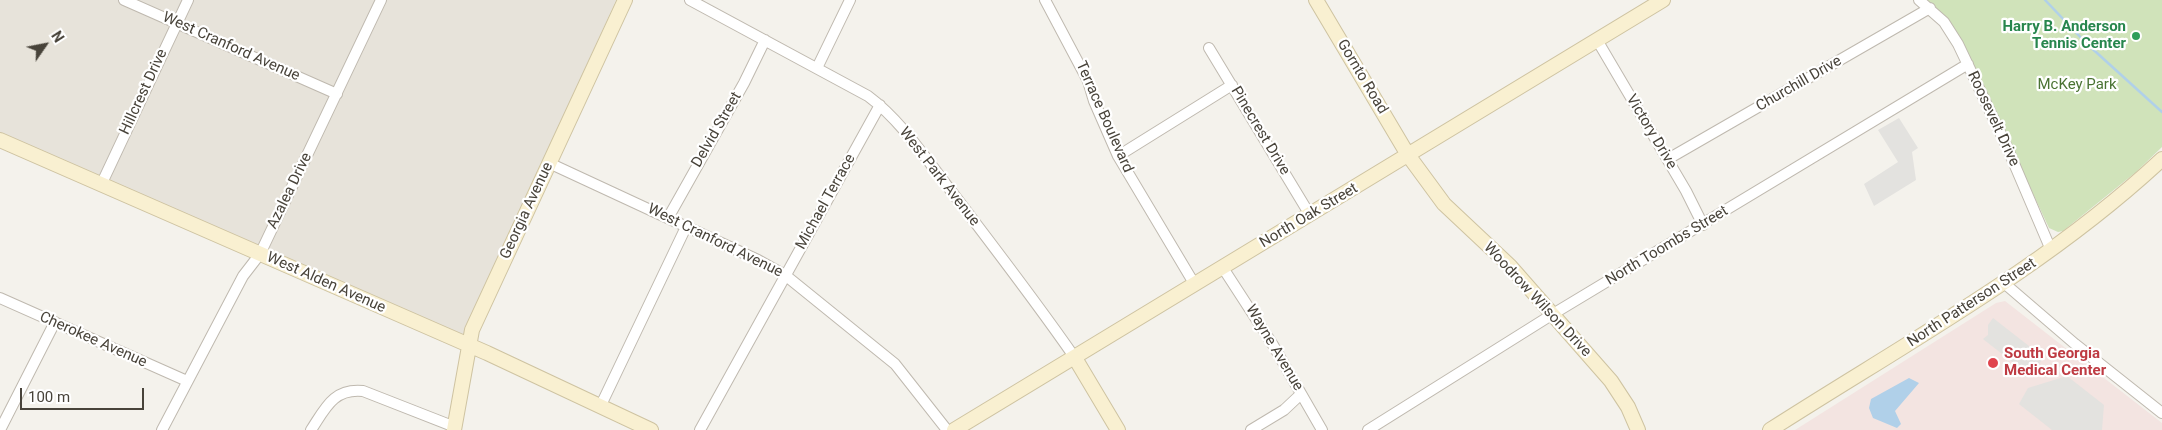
<!DOCTYPE html>
<style>
body{margin:0}
#map{position:relative;width:2162px;height:430px;overflow:hidden;background:#f4f2ec;font-family:Roboto,sans-serif}
canvas{display:block}
.north{position:absolute;left:20px;top:20px;width:50px;height:50px;-webkit-text-stroke:4px #fff;paint-order:stroke;rotate:57deg;font-size:14px;font-weight:700;line-height:20px;text-align:center;color:#48433a}
.north::after{content:'';display:block;margin:auto;width:18px;height:22px;background:#48433a;clip-path:polygon(50% 0,100% 100%,50% 72%,0 100%)}
.scale{position:absolute;left:20px;top:388px;width:124px;height:22px;box-sizing:border-box;border:2px solid #48433a;border-top:0;padding-left:6px;font-size:15px;line-height:18px;white-space:nowrap;color:#48433a;-webkit-text-stroke:4px #fff;paint-order:stroke}
</style>
<div id="map">
<canvas width="2162" height="430"></canvas>
<div class="north">N</div>
<div class="scale">100 m</div>
</div>
<script>
const context = document.querySelector('canvas').getContext('2d');
context.lineJoin = 'round';
function paint(path, color) {
  context.fillStyle = color;
  context.fill(path, 'evenodd');
}
function trace(path, color, width, dash) {
  context.strokeStyle = color;
  context.lineWidth = width;
  context.lineCap = dash ? 'butt' : 'round';
  context.setLineDash(dash || []);
  context.stroke(path);
}
function drawText(font, color, halo, rows, align = 'center') {
  context.font = font + ' Roboto,sans-serif';
  context.lineWidth = 4.5;
  context.setLineDash([]);
  context.textBaseline = 'middle';
  context.strokeStyle = halo;
  context.fillStyle = color;
  for (const [text, x, y, turn = 0] of rows) {
    context.save();
    context.translate(x, y);
    context.rotate((+turn || 0) * Math.PI / 180);
    context.textAlign = isNaN(turn) ? turn : align;
    if (halo) context.strokeText(text, 0, 0);
    context.fillText(text, 0, 0);
    context.restore();
  }
}
const residential = new Path2D(`
 M0 0H616L464 337 0 134Z`);
const medical = new Path2D(`
 M2005 301 2162 423V430H1795L1996 303Z`);
const green = new Path2D(`
 M1926 0H2162V147L2136 172 2063 231 2058 232 2049 228 1963 44C1953 26 1943 12 1926 0Z`);
const parking = new Path2D(`
 M1899 118 1918 148 1912 152 1916 180 1874 206 1864 184 1898 162 1878 130Z
 M1993 318 2043 357 2035 372 2029 375 1983 339 1988 335V325Z
 M2067 376 2104 405 2102 430H2052L2019 404 2028 388Z`);
const water = new Path2D(`
 M1909 378 1919 383 1895 411 1901 424 1897 428 1873 418 1869 408 1871 399Z`);
const stream = new Path2D(`
 M2045 0 2086 43 2162 112`);
const street = new Path2D(`
 M124 0 337 94
 M690 0 868 96C903 122 928 162 955 196 996 250 1037 303 1075 358
 M1045 0 1088 81 1094 101 1118 156 1195 285
 M1919 0 1944 22 1958 44 2007 147 2051 250
 M1597 40 1686 191 1703 225
 M1209 48 1310 215
 M817 68 850 0
 M1118 156 1232 85
 M1668 159 1930 8
 M549 163 758 260 785 275 895 364 947 430
 M101 185 188 0
 M668 218 744 83 765 40
 M1223 268 1273 345 1322 430
 M2004 283 2075 344 2162 413
 M0 298 187 381
 M601 405 686 227
 M0 430 55 322
 M162 430 243 276 260 254 381 0
 M311 430C325 409 333 388 363 391L455 427
 M700 430 880 105
 M1251 430 1284 410 1301 394
 M1368 430 1553 314 1968 64`);
const secondary = new Path2D(`
 M1316 0 1408 155 1444 204 1510 266 1611 381 1628 407 1638 430
 M0 140 487 353 651 430
 M1075 358 1118 430
 M454 430 472 330 625 0
 M954 430 1663 0
 M1770 430C1904 344 2045 268 2162 159`);
const markers = [
 [2136,36,5,"#2e9e5b"],
 [1993,363,6,"#e0444e"]
];
const leisureNames = [
 ["Harry B. Anderson",2126,27],
 ["Tennis Center",2126,44]
];
const streetNames = [
 ["West Cranford Avenue",231,47,24],
 ["Gornto Road",1362,77,59],
 ["Churchill Drive",1799,84,-30],
 ["Hillcrest Drive",144,92,-65],
 ["Terrace Boulevard",1104,117,66],
 ["Roosevelt Drive",1993,119,65],
 ["Delvid Street",717,130,-60],
 ["Pinecrest Drive",1260,131,59],
 ["Victory Drive",1651,132,59],
 ["West Park Avenue",939,177,52],
 ["Azalea Drive",290,191,-64],
 ["Michael Terrace",826,202,-61],
 ["Georgia Avenue",527,211,-65],
 ["North Oak Street",1309,216,-31],
 ["West Cranford Avenue",715,241,26],
 ["North Toombs Street",1667,246,-31],
 ["West Alden Avenue",326,283,24],
 ["Woodrow Wilson Drive",1537,300,47],
 ["North Patterson Street",1972,303,-33],
 ["Cherokee Avenue",93,340,24],
 ["Wayne Avenue",1274,348,59]
];
const parkNames = [
 ["McKey Park",2077,85]
];
const healthNames = [
 ["South Georgia",2004,354],
 ["Medical Center",2004,371]
];
paint(residential, '#e7e3da');
paint(medical, '#f3e4e1');
paint(green, '#d0e3ba');
paint(parking, '#e3e2df');
paint(water, '#b0d0e9');
trace(stream, '#b0d0e9', 2.5);
trace(street, '#bfb9af', 12);
trace(secondary, '#cec3a1', 16);
trace(street, '#fff', 10);
trace(secondary, '#f9f0d1', 14);
for (const [x, y, r, color] of markers) {
  const dot = new Path2D();
  dot.arc(x, y, r, 0, 2 * Math.PI);
  context.fillStyle = color;
  context.fill(dot);
  trace(dot, '#fff', 2);
}
drawText('bold 15px', '#27864d', '#fff', leisureNames, 'right');
drawText('15px', '#48433a', '#fff', streetNames);
drawText('15px', '#4a7333', '#fff', parkNames);
drawText('bold 15px', '#be3a42', '#fff', healthNames, 'left');
</script>
